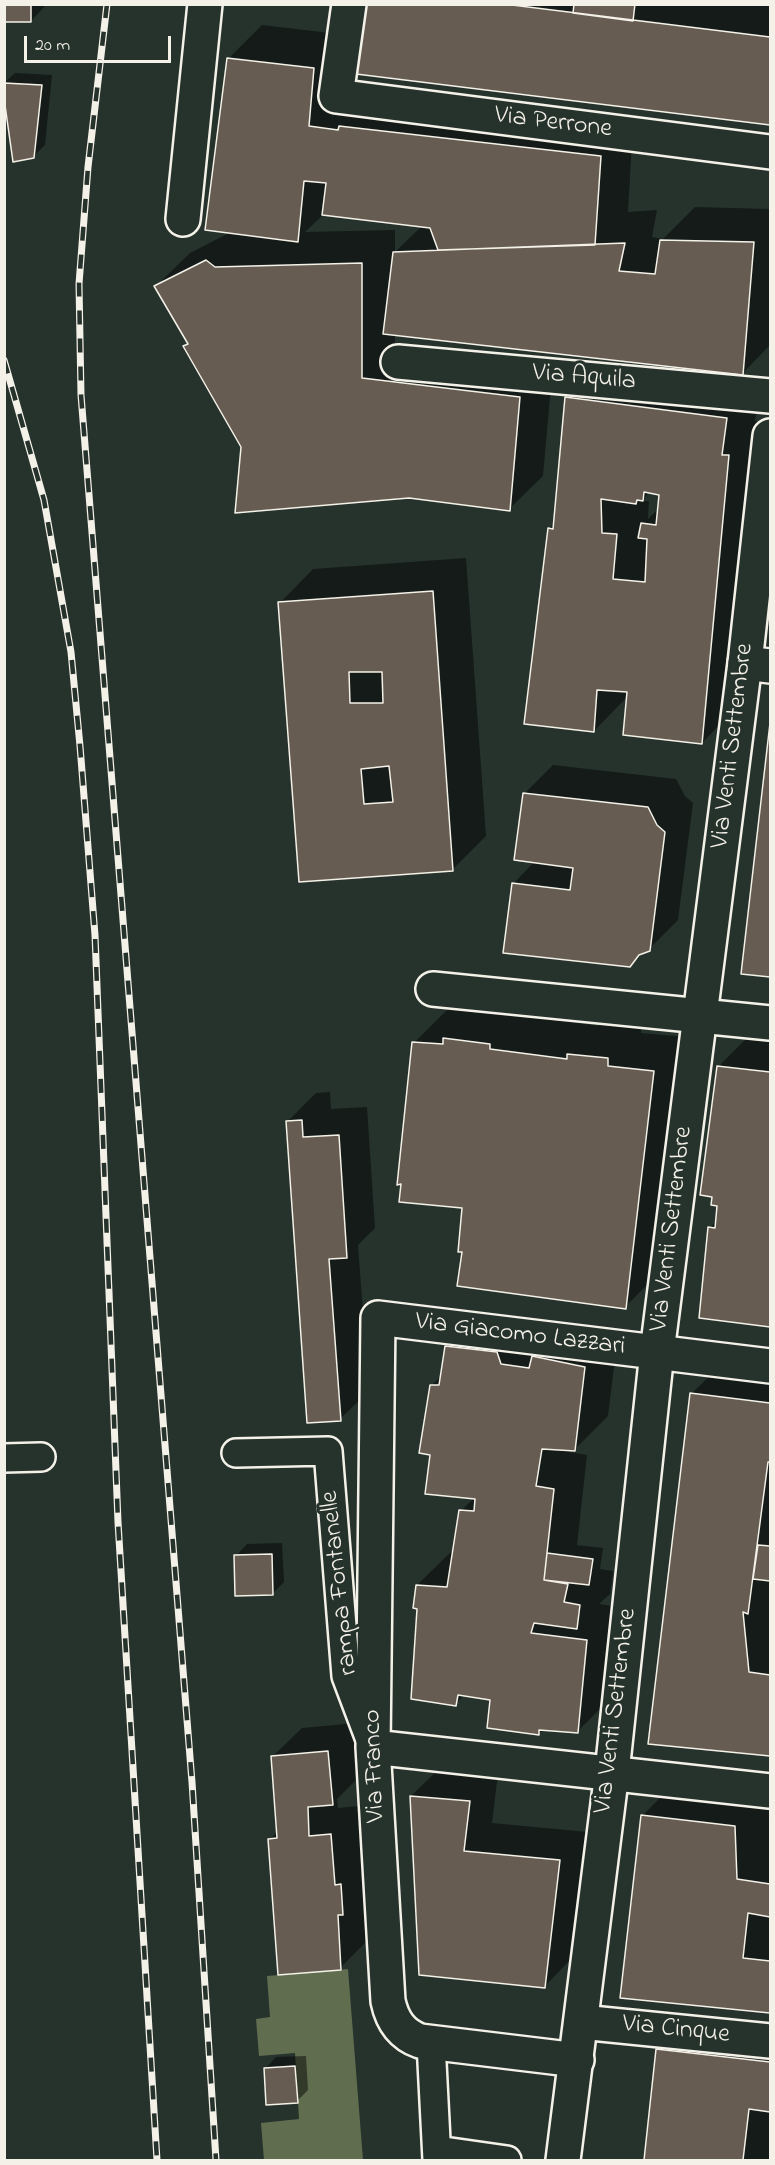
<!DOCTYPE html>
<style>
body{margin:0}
#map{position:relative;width:775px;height:2165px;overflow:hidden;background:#26332d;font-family:"Indie Flower",sans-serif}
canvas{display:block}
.frame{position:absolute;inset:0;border:6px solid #f4f1e8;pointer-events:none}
.scale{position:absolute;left:24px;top:36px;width:147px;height:27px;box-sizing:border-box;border:3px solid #f4f1e8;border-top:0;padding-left:8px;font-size:18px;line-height:21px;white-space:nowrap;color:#f4f1e8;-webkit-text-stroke:4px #26332d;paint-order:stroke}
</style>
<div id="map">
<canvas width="775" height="2165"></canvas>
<div class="frame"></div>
<div class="scale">20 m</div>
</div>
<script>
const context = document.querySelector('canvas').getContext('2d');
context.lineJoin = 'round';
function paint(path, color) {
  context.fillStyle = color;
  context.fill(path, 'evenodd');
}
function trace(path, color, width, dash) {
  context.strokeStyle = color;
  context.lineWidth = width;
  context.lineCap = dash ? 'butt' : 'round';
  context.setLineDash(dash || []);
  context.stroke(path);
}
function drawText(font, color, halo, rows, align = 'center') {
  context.font = font + ' "Indie Flower",sans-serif';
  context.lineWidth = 6;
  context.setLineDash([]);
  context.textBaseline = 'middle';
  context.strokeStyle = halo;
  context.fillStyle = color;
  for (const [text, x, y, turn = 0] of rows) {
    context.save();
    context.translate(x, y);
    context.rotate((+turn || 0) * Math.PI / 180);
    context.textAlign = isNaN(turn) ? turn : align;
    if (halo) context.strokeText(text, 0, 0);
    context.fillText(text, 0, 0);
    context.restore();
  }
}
const green = new Path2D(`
 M348 1969 363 2160H264L261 2123 299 2119 295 2053 259 2056 256 2019 270 2017 267 1976Z`);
const shadow = new Path2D(`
 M4 4H47L31 21Z
 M366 4H770V123Z
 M262 25 347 35 342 93 633 123 628 212 657 210 652 237 663 239 695 207 770 209V345L742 374 395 334V345L553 363 543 476 509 509 242 447 184 346 188 342 156 286 190 253 231 232 228 59ZM324 214 422 226 395 252V230L305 232Z
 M15 73 52 75 45 145 34 156 4 83Z
 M600 364 760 385 755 421 762 422 735 709 702 743 628 696 594 731 549 529 555 522 566 398ZM650 492 660 494 659 508 648 519 649 501H641Z
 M466 558 486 836 452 870 300 880 280 603 313 569Z
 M770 736V976L743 973Z
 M553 765 676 779 685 796 693 803 678 920 649 949 643 952 629 965 513 884 535 861 524 794Z
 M478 1005 523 1011V1015L598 1026 602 1021 641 1025V1033L687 1037 659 1273 625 1307 464 1251 463 1207 414 1043 448 1009 472 1011Z
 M752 1033 770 1035V1325L700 1317 710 1228 717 1220 718 1067Z
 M330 1092 331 1109 367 1107 375 1228 358 1245 369 1391 340 1419 287 1122 316 1093Z
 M480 1313 530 1319 534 1331 555 1334 567 1323 618 1334 608 1416 574 1450 569 1449V1452L587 1455 577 1545 603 1548 600 1569 613 1571 610 1594 599 1604 620 1607 611 1698 578 1731 544 1729 539 1734 492 1698 465 1695 455 1704 419 1607 417 1585 451 1552H454L461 1511 474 1498 431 1454V1386L442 1375 446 1346Z
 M725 1361 770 1366V1755L650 1742 691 1394Z
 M282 1543 284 1582 273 1593 236 1556 247 1544Z
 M357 1723 361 1775 337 1799 338 1808 359 1806 363 1857 370 1856 369 1939 340 1968 270 1839 278 1831 273 1756 302 1728Z
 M440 1768 498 1773 492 1823 588 1832 573 1957 545 1986 411 1796Z
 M676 1782 768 1793 770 1846V2012L621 1997 642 1816Z
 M691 2016 770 2025V2160H645L658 2050Z
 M306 2056 308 2090 297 2101 265 2069 276 2057Z`);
const building = new Path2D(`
 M4 4H31V22H4Z
 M365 4H504L770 37V125L356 74Z
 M574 4H635L633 21 573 13Z
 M227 58 314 68 309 126 338 130 339 126 601 156 595 245 438 250 430 228 322 215 326 183 304 181 298 242 205 230Z
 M4 83 42 85 34 158 13 162 4 98Z
 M660 240 754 242 743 375 383 334 393 252 625 243 619 271 655 274Z
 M206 260 215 267 362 263V378L520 397 510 511 409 498 235 513 241 447 183 346 188 344 154 286Z
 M565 397 727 418 722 455H729L702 744 623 735 627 692 597 690 594 732 524 724 548 528 553 529ZM644 492 659 495 656 525 641 523 638 538 647 539 645 582 613 579 617 534 602 533 601 499 636 504 637 500 643 501Z
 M433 591 453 871 299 882 278 602ZM349 672H382L383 703H350ZM389 766 393 802 364 804 361 769Z
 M770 723V977L741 974Z
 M523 793 648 807 657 825 665 832 650 951 639 955 630 967 503 953 512 883 570 890 573 868 514 860Z
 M443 1038 490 1044V1049L567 1059V1054L608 1058V1066L654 1071 626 1309 457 1286 462 1252H458L462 1208 399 1202 401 1184 397 1185 412 1042 443 1044Z
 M717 1066 770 1072V1327L699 1318 708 1227 715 1228 717 1206 711 1205 712 1197 700 1195Z
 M302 1120 303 1137 339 1135 347 1258 329 1259 341 1421 307 1423 286 1121Z
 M445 1346 497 1352 501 1364 529 1368 532 1356 585 1367 575 1451 542 1449 536 1486 554 1489 544 1580 568 1584 564 1602 580 1605 577 1629 534 1623 531 1633 587 1640 578 1733 539 1730V1735L487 1728 490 1700 458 1695 456 1706 411 1699 417 1609 413 1608 416 1585 447 1587 459 1510 474 1511 475 1499 425 1494 430 1455 419 1453 430 1385H439Z
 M690 1393 770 1403V1462H768L748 1614 743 1612 749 1672 770 1675V1756L648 1744Z
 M758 1545 770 1546V1581L753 1579Z
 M547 1553 593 1559 589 1585 544 1580Z
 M272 1554 273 1595 235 1596 234 1555Z
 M328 1751 333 1805 308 1807 309 1836 331 1834 335 1885 341 1884 343 1915H338L341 1970 278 1975 268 1839 277 1838 271 1756Z
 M410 1796 470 1801 464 1851 560 1860 545 1988 419 1975Z
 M641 1815 735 1826 737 1879 770 1884V1917L748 1913 743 1958 770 1961V2013L620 1998Z
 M656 2049 770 2062V2112L749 2109 743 2160H644Z
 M295 2066 298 2103 266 2105 264 2068Z`);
const lane = new Path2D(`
 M236 1453 328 1451 346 1676 369 1737
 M4 1458 41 1457
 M431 2043 437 2160
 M437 2150 507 2160`);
const street = new Path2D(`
 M349 4 336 96 770 152
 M183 219 205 4
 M398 362 770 396
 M745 663 770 666
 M433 989 770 1023
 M373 1747 770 1791
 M581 2022 770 2041
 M577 2060 420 2041C401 2034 392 2020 388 2001L373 1747 378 1318 770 1366`);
const secondary = new Path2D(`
 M563 2160 612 1772 657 1352 745 663 770 436`);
const rail = new Path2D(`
 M107 4 88 167 79 284 81 395 192 1782 216 2160
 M4 360 44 500 71 652 80 746 95 935 118 1522 157 2160`);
const streetNames = [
 ["Via Perrone",553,124,7],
 ["Via Aquila",584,379,5],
 ["Via Venti Settembre",734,746,-83],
 ["Via Venti Settembre",673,1229,-83],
 ["Via Giacomo Lazzari",520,1336,7],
 ["rampa Fontanelle",341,1583,-96],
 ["Via Venti Settembre",617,1711,-83],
 ["Via Franco",376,1766,-92],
 ["Via Cinque",676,2031,6]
];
paint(green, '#606d4f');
paint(shadow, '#0007');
paint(building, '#675c52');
trace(building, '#f4f1e8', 1.5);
trace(lane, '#f4f1e8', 32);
trace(street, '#f4f1e8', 38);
trace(secondary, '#f4f1e8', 38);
trace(lane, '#26332d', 27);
trace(street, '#26332d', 33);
trace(secondary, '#26332d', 33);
trace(rail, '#f4f1e8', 7);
trace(rail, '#26332d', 4.5, [14]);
drawText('26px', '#f4f1e8', '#26332d', streetNames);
</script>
